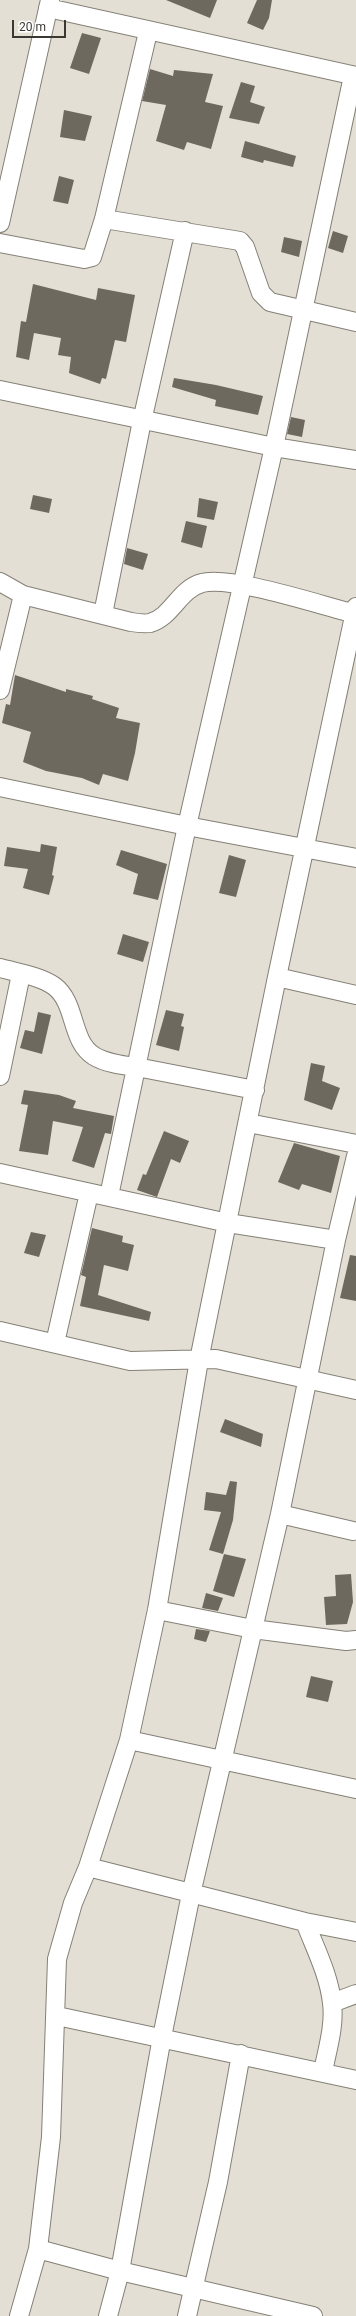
<!DOCTYPE html>
<style>
body{margin:0}
#map{position:relative;width:356px;height:2316px;overflow:hidden;background:#e4dfd4;font-family:Roboto,sans-serif}
canvas{display:block}
.scale{position:absolute;left:12px;top:20px;width:54px;height:18px;box-sizing:border-box;border:2px solid #3a3833;border-top:0;padding-left:5px;font-size:12px;line-height:14px;white-space:nowrap;color:#3a3833;-webkit-text-stroke:3px #fff;paint-order:stroke}
</style>
<div id="map">
<canvas width="356" height="2316"></canvas>
<div class="scale">20 m</div>
</div>
<script>
const context = document.querySelector('canvas').getContext('2d');
context.lineJoin = 'round';
function paint(path, color) {
  context.fillStyle = color;
  context.fill(path, 'evenodd');
}
function trace(path, color, width, dash) {
  context.strokeStyle = color;
  context.lineWidth = width;
  context.lineCap = dash ? 'butt' : 'round';
  context.setLineDash(dash || []);
  context.stroke(path);
}
const building = new Path2D(`
 M166 0H217L210 18Z
 M257 0H272L269 18 263 30 247 23Z
 M82 33 101 38 89 74 70 68Z
 M150 69 173 76 174 70 213 74 205 102 223 106 211 149 187 142 184 150 156 141 166 105 142 101Z
 M241 82 255 86 250 102 265 107 259 124 229 118Z
 M64 110 92 116 85 141 60 137Z
 M245 141 296 156 293 167 264 160 263 163 241 157Z
 M59 176 74 180 68 204 53 201Z
 M333 231 348 236 343 253 328 248Z
 M284 237 302 241 299 257 281 252Z
 M33 284 96 300 98 288 135 295 126 342 115 340 106 379 102 378 100 384 69 373 71 357 58 355 61 338 34 333 29 360 16 357 21 321 26 322Z
 M174 378 216 385 263 396 258 415 215 406 216 400 172 387Z
 M291 417 305 420 302 437 287 434Z
 M33 495 52 499 49 513 30 509Z
 M199 498 218 502 214 520 197 517Z
 M186 521 207 526 202 548 181 542Z
 M127 548 148 554 143 570 124 564Z
 M15 675 66 692V689L93 696 92 699 119 708 116 718 140 723 135 753 128 781 103 774 99 785 82 778 46 771 23 762 31 732 2 723 6 704 10 705Z
 M41 844 57 847 52 875 54 876 49 895 23 888 28 869 4 866 7 847 40 852Z
 M121 850 167 864 158 900 133 894 138 874 116 865Z
 M229 855 246 860 236 897 219 893Z
 M123 934 149 942 143 962 117 954Z
 M166 1010 184 1014 181 1026 184 1027 179 1051 156 1045Z
 M38 1012 51 1015 42 1054 20 1048 25 1030 34 1032Z
 M311 1063 325 1066 322 1081 340 1088 332 1110 304 1100Z
 M24 1090 59 1095 76 1101 73 1108 114 1116 111 1134 105 1133 94 1168 72 1161 83 1127 53 1121 48 1155 19 1151 28 1105 21 1104Z
 M164 1131 189 1141 180 1163 171 1159 157 1197 137 1190 143 1174 146 1175Z
 M294 1143 340 1156 331 1193 302 1184 299 1190 278 1182Z
 M92 1228 123 1236 122 1242 134 1245 128 1271 104 1265 98 1295 151 1312 149 1321 80 1306 86 1277 81 1275Z
 M31 1232 46 1235 39 1257 24 1253Z
 M350 1255 356 1256V1301L340 1298Z
 M225 1419 263 1434 261 1447 220 1432Z
 M230 1481 237 1482 233 1520 223 1554 209 1550 221 1512 204 1510 206 1492 226 1495Z
 M224 1554 246 1559 234 1597 213 1591Z
 M351 1574 353 1602 347 1624 326 1625 324 1597 336 1596 335 1575Z
 M206 1593 223 1598 218 1611 202 1608Z
 M196 1629 210 1631 206 1642 194 1639Z
 M311 1676 333 1681 328 1702 306 1697Z`);
const minor = new Path2D(`
 M48 8 356 76
 M104 219 240 241 245 247 261 293 270 302 356 322
 M0 223 50 0
 M0 243 84 259 92 257 104 219 148 32
 M0 390 274 447 356 460
 M0 582 23 595 131 622C137 623 144 624 150 623 172 617 179 589 202 583 230 575 323 606 356 614
 M103 614 142 421 185 231
 M0 690 23 595
 M0 787 187 826 356 858
 M0 968C18 973 40 976 54 986 77 1003 70 1041 94 1056 109 1065 131 1066 147 1069 183 1076 219 1083 255 1090
 M277 977 356 995
 M0 1076 21 974
 M248 1123 356 1144
 M0 1173 228 1223 336 1240
 M109 1196 187 826 274 447 353 76
 M0 1331 130 1361 216 1359 356 1390
 M55 1343 89 1193
 M280 1514 353 1531
 M157 1610 253 1629 346 1641 356 1640
 M129 1740 356 1789
 M88 1867 305 1922 356 1932
 M305 1922C315 1948 329 1975 332 2003 335 2026 327 2050 323 2072
 M332 2003 356 1994
 M57 2016 356 2080
 M38 2249 120 2271 313 2316
 M19 2316 38 2249 51 2137 57 1959 73 1903 88 1867 129 1740 157 1610 199 1360 277 977 356 607
 M108 2316 120 2271 162 2037 191 1894 280 1514 336 1240 356 1156
 M187 2316 218 2182 241 2054`);
paint(building, '#6d695f');
trace(minor, '#858076', 20);
trace(minor, '#fff', 18);
</script>
